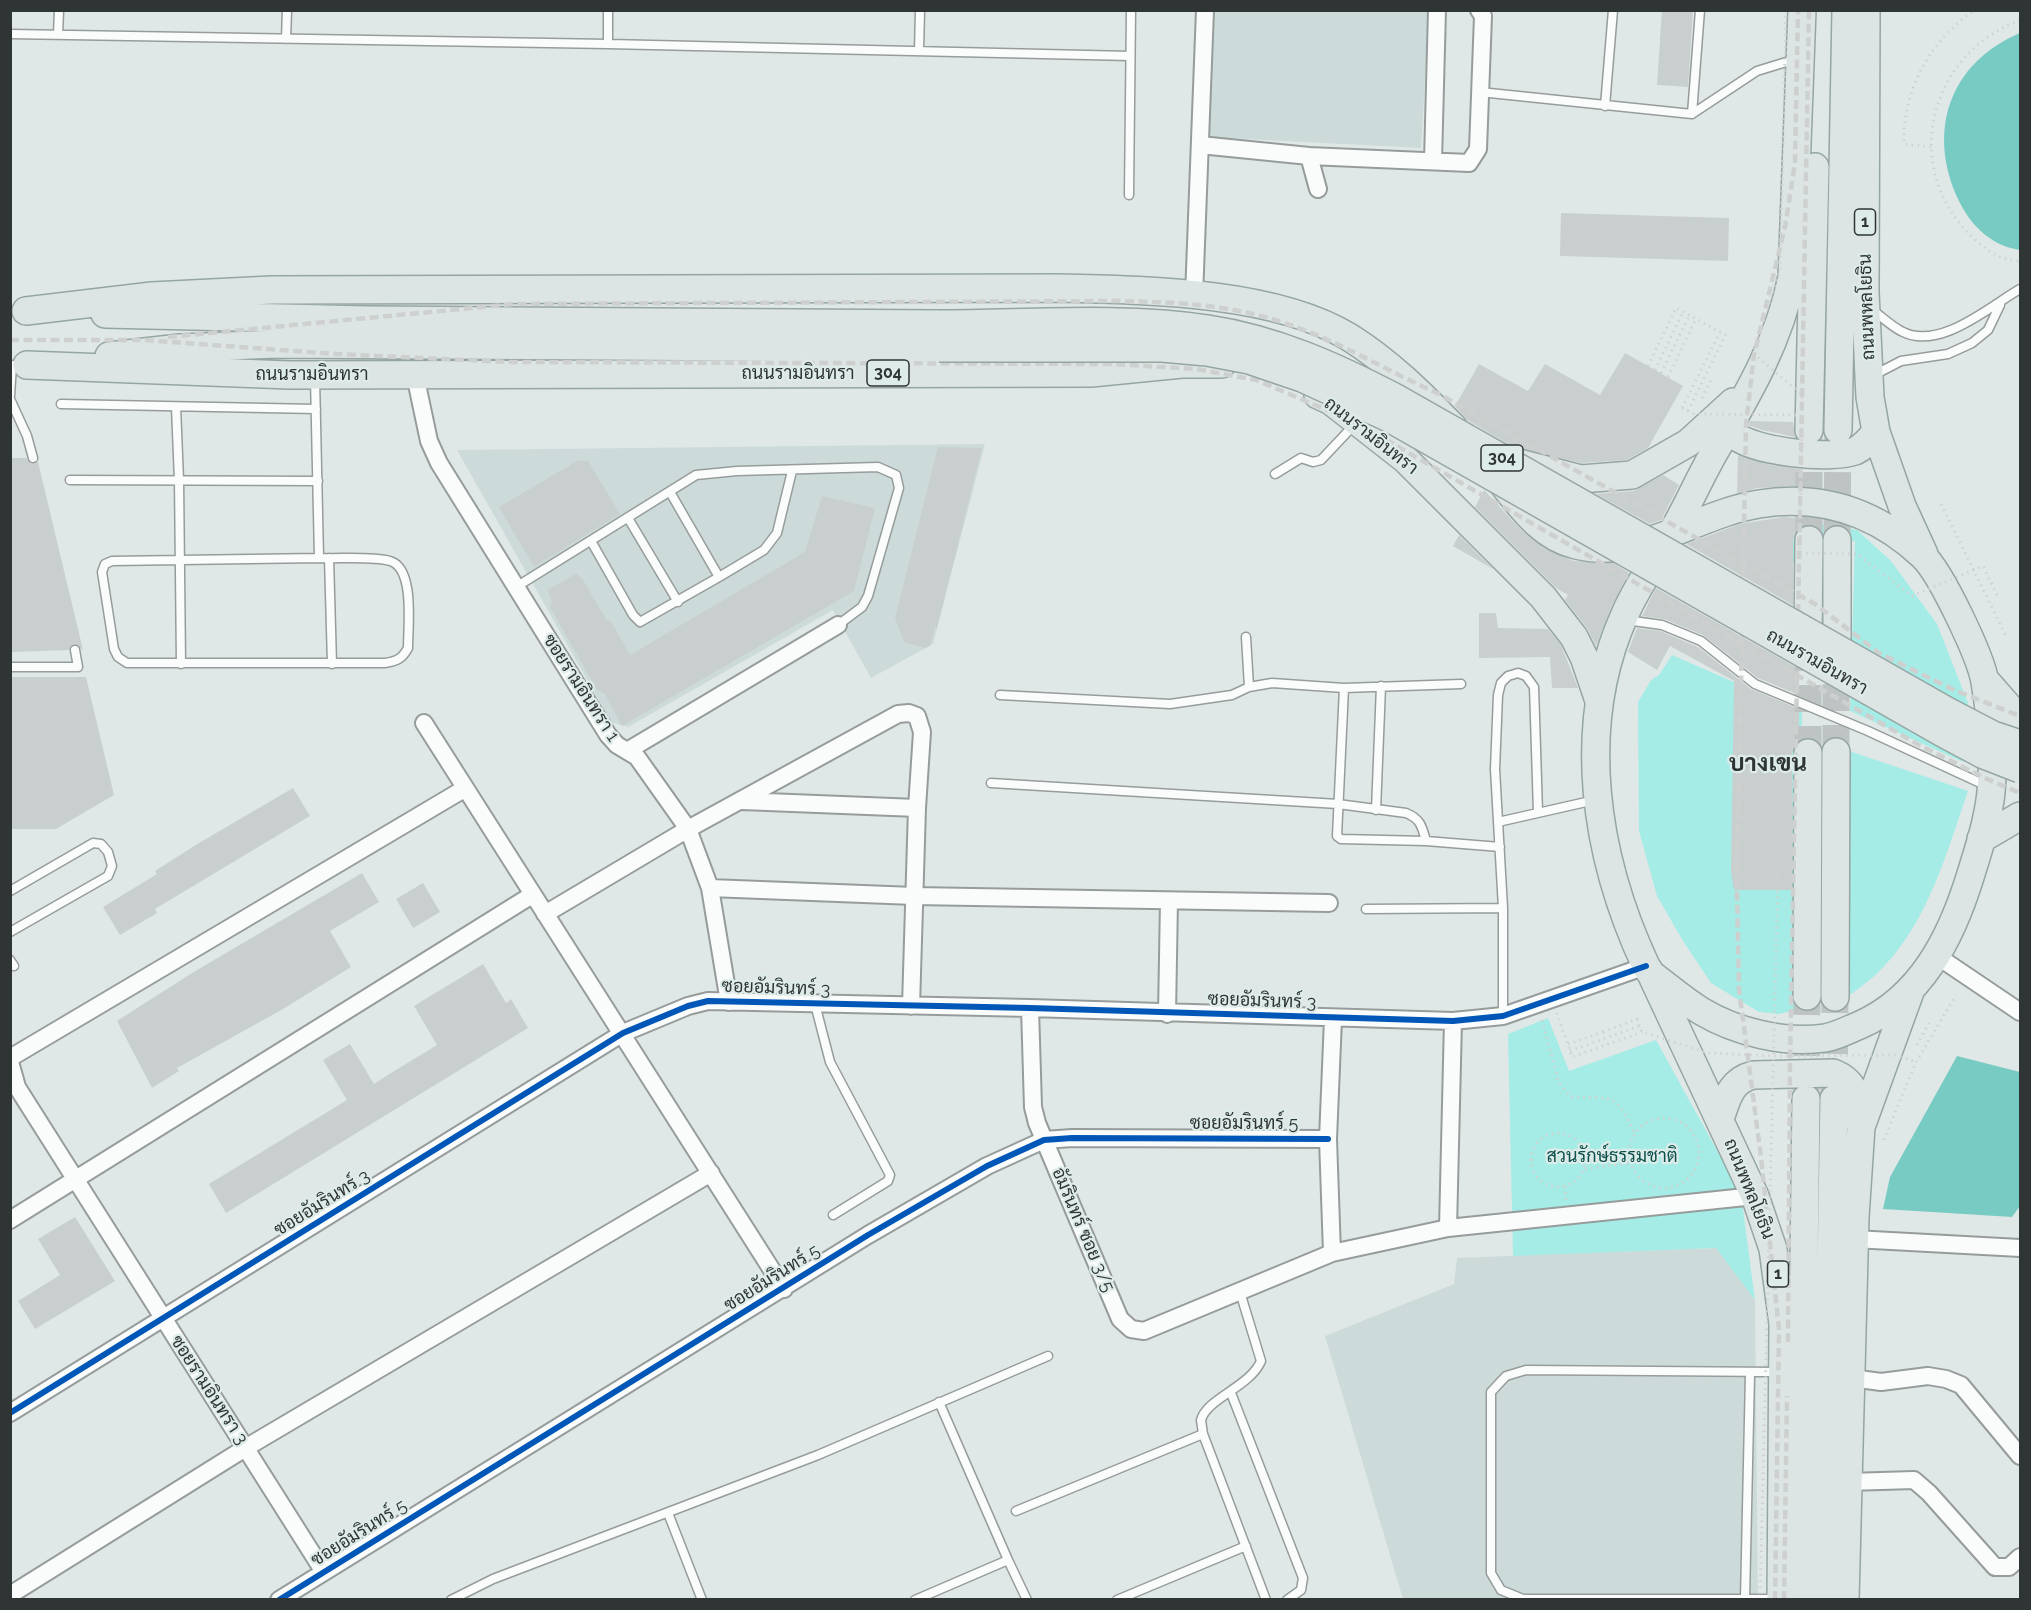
<!DOCTYPE html>
<meta charset="utf-8">
<style>
body{margin:0}
#map{position:relative;width:2031px;height:1610px;overflow:hidden;background:#e0e8e7;font-family:Raleway,sans-serif}
canvas{display:block}
.frame{position:absolute;inset:0;border:12px solid #2f3534;pointer-events:none}
</style>
<div id="map">
<canvas width="2031" height="1610"></canvas>
<div class="frame"></div>
</div>
<script>
const context = document.querySelector('canvas').getContext('2d');
context.lineJoin = 'round';
function paint(path, color) {
  context.fillStyle = color;
  context.fill(path, 'evenodd');
}
function trace(path, color, width, dash) {
  context.strokeStyle = color;
  context.lineWidth = width;
  context.lineCap = dash ? 'butt' : 'round';
  context.setLineDash(dash || []);
  context.stroke(path);
}
function drawText(font, color, halo, rows, align = 'center') {
  context.font = font + ' Raleway,Sarabun,sans-serif';
  context.lineWidth = 4.5;
  context.setLineDash([]);
  context.textBaseline = 'middle';
  context.strokeStyle = halo;
  context.fillStyle = color;
  for (const [text, x, y, turn = 0] of rows) {
    context.save();
    context.translate(x, y);
    context.rotate((+turn || 0) * Math.PI / 180);
    context.textAlign = isNaN(turn) ? turn : align;
    if (halo) context.strokeText(text, 0, 0);
    context.fillText(text, 0, 0);
    context.restore();
  }
}
const built = new Path2D(`
 M1213 11H1429L1421 148 1206 137Z
 M985 444 933 644 871 678 833 610 628 727 611 722 457 450Z
 M1716 1248 1755 1300 1758 1599H1403L1325 1336 1454 1284 1457 1258Z`);
const green = new Path2D(`
 M1824 524 1857 530 1891 561 1937 624 1968 703 1973 757 1961 761 1850 711 1855 541 1805 536 1799 562 1743 561 1753 530Z
 M1672 655 1802 712 1801 892 1796 1010 1779 1014 1759 1012 1711 983 1683 941 1657 896 1639 831 1638 702 1651 680 1659 675Z
 M1849 751 1968 791C1942 867 1920 951 1848 996Z
 M1548 1018 1569 1071 1656 1040 1741 1194 1755 1300 1716 1248 1513 1256 1508 1034Z`);
const water = new Path2D(`
 M2020 33V250C1992 246 1971 226 1959 201 1926 132 1949 63 2020 33Z
 M1957 1056 2020 1072V1206L2012 1217 1883 1209 1890 1177Z`);
const building = new Path2D(`
 M1662 10H1693L1688 87 1657 85Z
 M1561 213 1729 218 1728 261 1560 256Z
 M1625 353 1683 386 1648 448 1627 460 1582 463 1515 448 1467 420 1455 406 1479 364 1528 391 1545 364 1600 395Z
 M1750 421 1793 422 1795 437 1762 430 1748 425Z
 M938 447 982 448 937 628 935 627 930 646 925 648 904 642 895 618Z
 M1738 455 1770 465 1801 469V486L1757 488 1737 493Z
 M10 458H26L32 464 38 462 83 650 74 644 69 650 10 652Z
 M577 461H588L620 514 534 567 499 507Z
 M1663 475 1679 485 1661 520 1650 524 1596 494 1634 491Z
 M1484 490 1522 531 1546 549 1574 561 1613 563 1629 573 1611 607 1596 646 1587 628 1565 600 1568 595 1556 588 1475 507Z
 M822 496 875 508 854 591 622 726 605 694 597 690 550 607 552 601 547 590 576 574 582 578 607 621 610 620 630 655 805 552Z
 M1783 517 1800 518V528L1793 540V605L1686 544 1740 524Z
 M1459 535 1493 569 1453 546Z
 M1656 588 1799 669V695L1758 678 1703 635 1664 619 1642 616Z
 M1479 613H1496L1498 628 1548 629 1561 645 1578 688H1552L1550 657 1479 658Z
 M1637 628 1660 631 1698 647 1751 689 1799 709V740L1792 753V890H1734L1731 871 1734 681 1670 646 1657 670 1628 652Z
 M10 677H86L114 795 56 829H10Z
 M293 788 310 816 155 909 157 913 120 935 103 907 157 874 155 871 199 843Z
 M362 873 379 902 330 931 351 967 283 1009 177 1068 179 1071 152 1088 117 1021 192 973Z
 M423 883 440 912 413 928 396 899Z
 M483 964 506 1003 511 999 528 1028 226 1213 209 1184 347 1100 323 1060 350 1044 374 1084 391 1073 437 1045 414 1006Z
 M75 1217 115 1281 35 1329 18 1301 60 1275 38 1239Z`);
const primaryTunnel = new Path2D(`
 M1809 540V431
 M1837 540 1838 431
 M1836 752V652
 M1808 753V639
 M1834 1095 1835 997
 M1806 1097 1807 996`);
const path = new Path2D(`
 M2020 20C1930 54 1900 164 1970 235 1986 250 1998 260 2020 261
 M1931 147 1904 144C1903 90 1929 41 1975 10
 M1648 366 1676 308 1720 332 1682 408
 M1655 370 1683 312
 M1661 373 1689 316
 M1668 377 1696 319
 M1702 398 1711 380
 M1688 411 1726 334
 M1941 504 2006 636
 M1557 1013 1572 1057 1642 1032
 M1542 1020 1559 1083 1571 1097C1612 1099 1616 1091 1634 1133
 M1568 1044 1603 1032
 M1917 1045 1929 1023
 M1570 1051 1639 1026
 M1629 1153a35 35 0 1 1 70 0a35 35 0 1 1-70 0Z
 M1531 1160a27 27 0 1 1 54 0a27 27 0 1 1-54 0Z
 M1884 1140 1916 1062 1956 995
 M1585 1169 1629 1163
 M1565 1186 1566 1200`);
const service = new Path2D(`
 M10 34 608 44 1130 56
 M58 35 59 10
 M286 39 287 10
 M608 44V10
 M919 51 920 10
 M1480 92 1692 114 1757 71 1796 59
 M1605 106 1613 10
 M1692 114 1700 10
 M1129 195 1131 10
 M1871 309C1881 316 1891 326 1901 331 1939 352 1990 306 2020 289
 M1874 375 1901 361 1948 354 1972 343 1988 330 2000 305
 M315 378 319 558
 M10 396 12 365
 M10 399 27 436 33 458
 M61 404 316 409
 M176 407 179 480 181 664
 M1275 474 1301 458 1313 462 1321 460 1356 423
 M70 480 318 481
 M670 492 719 577 764 550 777 533 792 471
 M628 518 678 602
 M591 541 633 615 640 622 719 577
 M319 558C339 559 372 556 390 561 415 568 408 626 408 648 402 659 397 661 385 663H127L118 657 114 649 102 572 105 564 112 561Z
 M329 558 332 664
 M516 587 696 475 737 471 878 467 896 475 899 488 868 596 862 607 838 625
 M1626 620 1662 625 1701 641 1755 684 1868 731 1987 786
 M1246 637 1249 687
 M10 667H78L75 650
 M1344 688 1461 684
 M1000 695 1170 704 1232 695 1249 687 1272 683 1344 688 1337 836 1341 839 1426 841
 M991 783 1338 804 1406 813C1421 819 1422 827 1426 841L1500 847
 M1376 810 1381 686
 M1498 822 1595 800
 M10 891 93 843 101 844 108 852 112 866 108 876 10 932
 M1366 909 1503 908
 M10 960 14 966
 M815 1004 830 1062 890 1175 888 1181 833 1215
 M1503 1016V908L1495 769 1498 695 1501 683 1508 676 1518 673 1526 676 1534 687 1538 812
 M1240 1292 1261 1361C1250 1387 1207 1398 1201 1420L1203 1434 1266 1600
 M1231 1393 1303 1578 1301 1590 1287 1600
 M939 1402 1008 1560
 M1016 1511 1203 1434
 M668 1513 702 1600
 M1745 1599 1750 1374
 M1777 1599H1523L1501 1590 1491 1573V1392L1506 1376 1526 1370 1779 1372
 M451 1600 493 1579 818 1455 1048 1356
 M915 1600 1008 1560 1027 1600
 M1117 1600 1246 1546`);
const minor = new Path2D(`
 M1200 145 1309 156 1318 189
 M1309 156 1469 163 1478 149 1483 16 1479 10
 M1433 161 1437 10
 M1194 296 1205 10
 M415 375 429 441 439 463 608 735 617 745 637 757 688 829 710 888 729 1002
 M424 723 784 1289
 M627 751 838 625
 M742 801 917 808
 M710 888 914 896 1329 903
 M545 914 688 829 898 714 909 713 917 716 922 732 917 808 911 1006
 M1937 956 2020 1012
 M1030 1008 1033 1107 1037 1123 1120 1319 1131 1329 1144 1331 1332 1253 1448 1228 1755 1196
 M1167 1014 1169 901
 M10 1058 464 789
 M10 1062 17 1087 324 1572
 M10 1220 532 895
 M1448 1228 1453 1021
 M1854 1239 2020 1248
 M1332 1253 1328 1139 1333 1019
 M1852 1378 1881 1382 1928 1376 1946 1379 1961 1385 2020 1456
 M10 1413 623 1033 688 1006 708 1001 1030 1008 1453 1021 1503 1016 1646 966
 M1848 1482 1914 1480 1929 1493 1995 1567H2009L2020 1557
 M10 1595 247 1447 711 1173
 M279 1600 868 1235 987 1166 1044 1140 1072 1138 1328 1139`);
const primary = new Path2D(`
 M1866 10 1865 292 1870 397 1876 432 1902 506 1924 554
 M26 311 152 296 271 290 1058 288C1145 290 1274 291 1349 337 1389 362 1421 394 1453 427
 M105 314 368 320 938 324
 M109 356 180 348 275 344 939 348
 M27 365 289 375 1091 373 1182 364H1222
 M1318 395 1331 401 1405 459 1543 597 1574 637 1584 657 1599 701
 M1732 422 1733 434C1753 452 1830 460 1855 451 1864 447 1870 439 1876 432
 M1809 430 1815 167
 M1838 430 1846 10
 M1519 463 1581 479 1632 475 1688 443 1733 402
 M1502 483C1522 508 1542 537 1576 545 1642 561 1696 514 1759 504 1822 494 1877 513 1923 556 1941 573 1981 657 1985 682 1990 711 1993 746 1992 775 1992 809 1980 845 1970 877 1951 938 1921 998 1860 1025 1850 1029 1837 1036 1825 1038 1785 1044 1736 1032 1701 1011 1683 1000 1667 986 1651 974L1646 966C1595 857 1574 727 1625 614 1638 584 1657 559 1673 531 1688 505 1700 477 1715 451 1748 394 1779 342 1792 277L1802 10
 M1808 639 1809 540
 M1837 642V540
 M1985 680 2020 720
 M1981 839 2020 816
 M1653 978 1755 1196 1773 1249 1783 1324 1781 1600
 M1807 996 1808 753
 M1835 997 1836 752
 M1720 1119C1727 1099 1730 1081 1753 1075L1833 1073C1857 1082 1858 1101 1860 1124
 M1800 1600 1806 1099
 M1825 1600 1834 1099
 M1845 1600 1855 1217 1861 1127 1910 992`);
const rail = new Path2D(`
 M168 337 514 304 1115 301C1174 302 1231 304 1287 324 1339 341 1387 371 1437 393L1815 604 1879 653 1954 690 2020 716
 M10 340H144L336 354 509 362 1112 364 1196 369 1256 380 1353 421 1919 745 1987 779 2020 793
 M1788 1342 1790 1065 1809 10
 M1775 1600 1779 1329 1761 1157 1739 989 1737 892 1746 425 1754 355 1785 227 1795 163 1798 10
 M1784 1600 1787 1396`);
const pathBridge = new Path2D(`
 M1786 10 1780 269 1753 353 1802 395 1800 553 1857 554 1912 596 1983 566 1999 599
 M1682 408 1694 414 1801 415
 M1603 1032 1637 1019 1642 1032 1709 1053 1773 1056 1895 1055 1916 1062
 M1760 1600 1778 872`);
const primaryBridge = new Path2D(`
 M938 324C1027 324 1120 316 1208 329 1275 339 1337 367 1396 398L1947 711 1993 735 2020 744
 M939 348H1162L1207 352 1249 360 1302 378 1391 419 1941 732 1984 755 2020 769`);
const cycleway = new Path2D(`
 M10 1413 623 1033 688 1006 708 1001 1030 1008 1453 1021 1503 1016 1646 966
 M279 1600 868 1235 987 1166 1044 1140 1072 1138 1328 1139`);
const shields = [
 [1865,222,21],
 [888,373,42],
 [1502,458,42],
 [1778,1274,21]
];
const shieldNames = [
 ["1",1865,222],
 ["304",888,373],
 ["304",1502,458],
 ["1",1778,1274]
];
const streetNames = [
 ["ถนนพหลโยธิน",1867,307,-92],
 ["ถนนรามอินทรา",798,374],
 ["ถนนรามอินทรา",312,375],
 ["ถนนรามอินทรา",1371,436,38],
 ["ถนนรามอินทรา",1817,662,30],
 ["ซอยรามอินทรา 1",581,688,57],
 ["ซอยอัมรินทร์ 3",776,988,2],
 ["ซอยอัมรินทร์ 3",1262,1001,2],
 ["ซอยอัมรินทร์ 5",1244,1124],
 ["ถนนพหลโยธิน",1749,1189,68],
 ["ซอยอัมรินทร์ 3",322,1203,-32],
 ["อัมรินทร์ ซอย 3/5",1083,1230,67],
 ["ซอยอัมรินทร์ 5",772,1278,-32],
 ["ซอยรามอินทรา 3",209,1390,57],
 ["ซอยอัมรินทร์ 5",359,1533,-32]
];
const parkNames = [
 ["สวนรักษ์ธรรมชาติ",1612,1157]
];
const districtNames = [
 ["บางเขน",1768,764]
];
paint(built, '#ccdbd9');
paint(green, '#a4ece5');
paint(water, '#78cbc3');
paint(building, '#c9cfce');
trace(primaryTunnel, '#bdc4c3', 27, [27, 14]);
trace(service, '#969c9b', 11);
trace(minor, '#969c9b', 20);
trace(primary, '#95a5a3', 30);
trace(path, '#d0d2d2', 3, [1.5, 4.5]);
trace(service, '#fafcfb', 8);
trace(minor, '#fafcfb', 16);
trace(primary, '#dde5e4', 27);
trace(rail, '#cdd0cf', 4.5, [9, 4.5]);
trace(primaryBridge, '#95a5a3', 30, []);
trace(pathBridge, '#d0d2d2', 3, [1.5, 4.5]);
trace(primaryBridge, '#dde5e4', 27);
trace(cycleway, '#0057b8', 6);
for (const [x, y, w] of shields) {
  const box = new Path2D();
  box.roundRect(x - w / 2, y - 13, w, 26, 4.5);
  context.fillStyle = '#ddebe9';
  context.fill(box);
  trace(box, '#2f3534', 1.5);
}
drawText('bold 16px', '#2f3534', null, shieldNames);
drawText('18px', '#2f3534', '#ddebe9', streetNames);
drawText('18px', '#0e514c', '#ddebe9', parkNames);
drawText('bold 24px', '#2f3534', '#ddebe9', districtNames);
</script>
